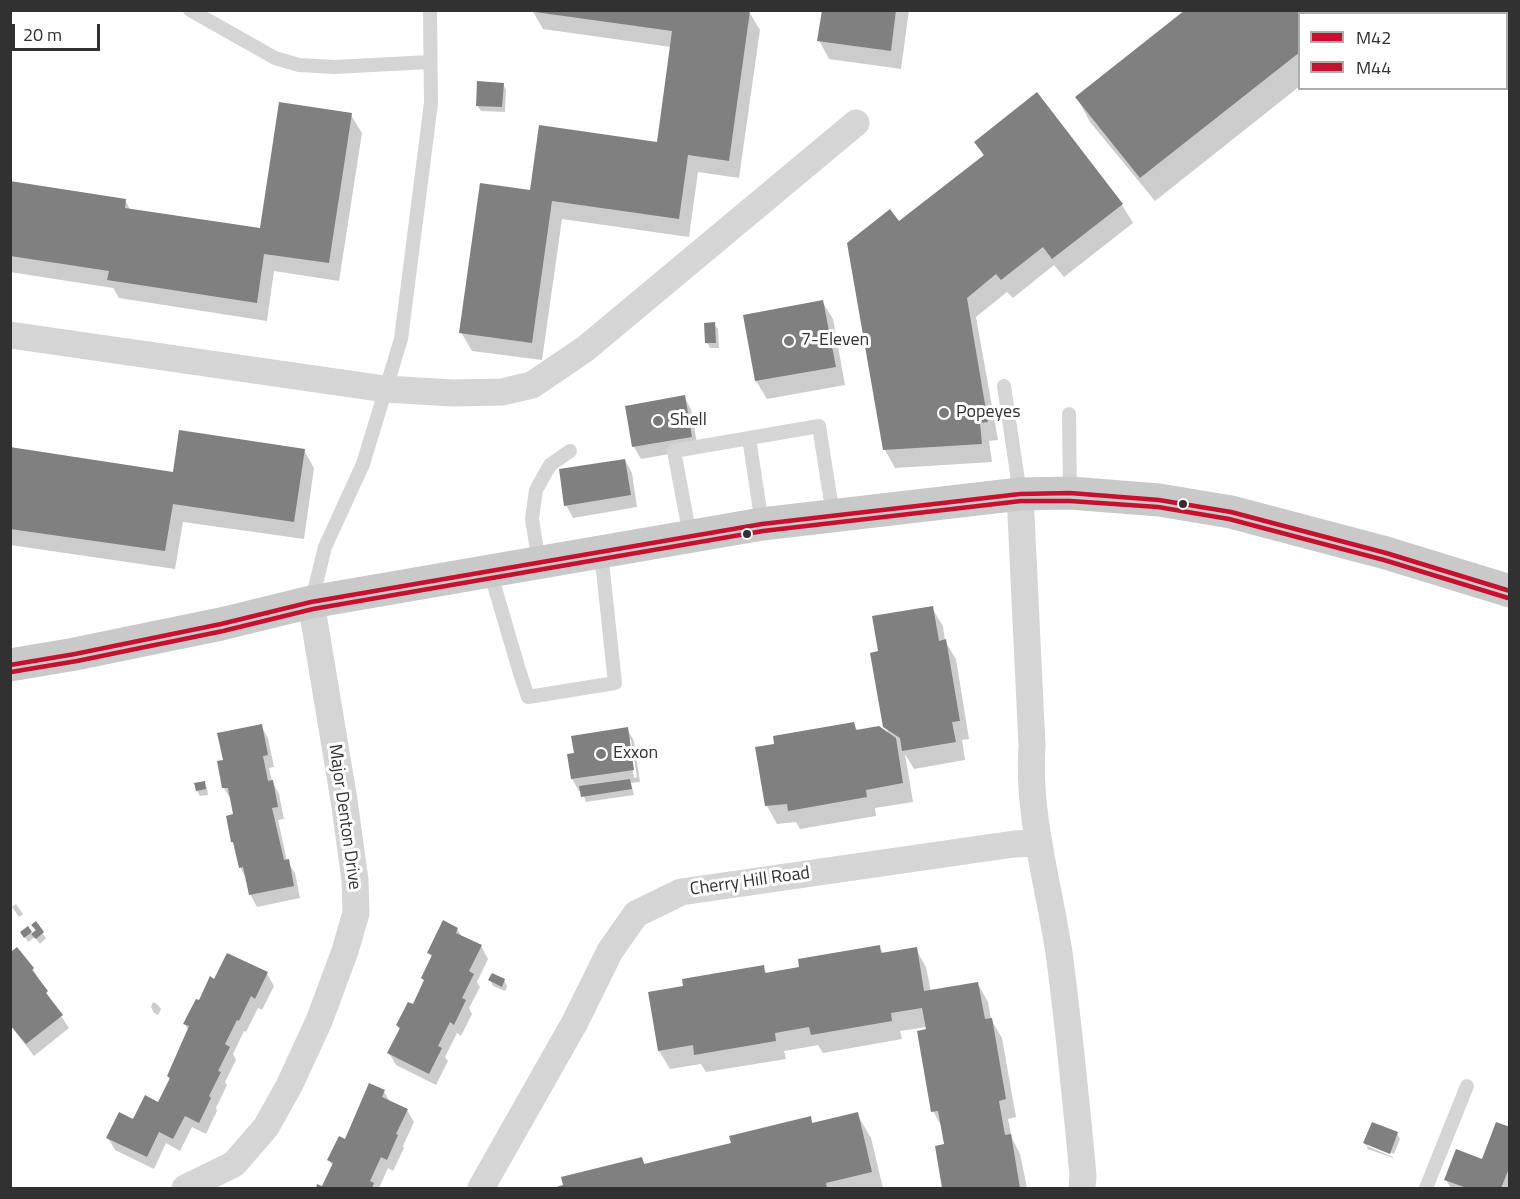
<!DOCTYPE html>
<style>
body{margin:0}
#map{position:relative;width:1520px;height:1199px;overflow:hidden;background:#fff;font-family:"Titillium Web",sans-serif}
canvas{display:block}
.frame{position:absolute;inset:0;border:12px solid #313131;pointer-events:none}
.legend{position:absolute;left:1298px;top:12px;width:210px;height:78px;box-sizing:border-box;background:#fff;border:2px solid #adadad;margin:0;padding:8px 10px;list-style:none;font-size:18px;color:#313131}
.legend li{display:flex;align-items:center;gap:12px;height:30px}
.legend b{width:30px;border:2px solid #adadad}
.scale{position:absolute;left:12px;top:24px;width:88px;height:27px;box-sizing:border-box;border:3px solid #313131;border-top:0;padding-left:8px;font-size:18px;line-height:21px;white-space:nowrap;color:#313131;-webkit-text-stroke:4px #fff;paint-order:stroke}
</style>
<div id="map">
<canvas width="1520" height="1199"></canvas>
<div class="frame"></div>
<ul class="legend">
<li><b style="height:8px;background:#c8102e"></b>M42</li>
<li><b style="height:8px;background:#c8102e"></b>M44</li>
</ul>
<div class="scale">20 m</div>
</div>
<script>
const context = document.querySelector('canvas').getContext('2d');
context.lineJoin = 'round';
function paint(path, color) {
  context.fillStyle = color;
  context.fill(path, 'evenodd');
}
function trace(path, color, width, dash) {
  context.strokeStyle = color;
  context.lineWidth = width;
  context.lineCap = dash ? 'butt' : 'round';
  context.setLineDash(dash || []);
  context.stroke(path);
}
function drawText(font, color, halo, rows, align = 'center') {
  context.font = font + ' "Titillium Web",sans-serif';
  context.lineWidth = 6;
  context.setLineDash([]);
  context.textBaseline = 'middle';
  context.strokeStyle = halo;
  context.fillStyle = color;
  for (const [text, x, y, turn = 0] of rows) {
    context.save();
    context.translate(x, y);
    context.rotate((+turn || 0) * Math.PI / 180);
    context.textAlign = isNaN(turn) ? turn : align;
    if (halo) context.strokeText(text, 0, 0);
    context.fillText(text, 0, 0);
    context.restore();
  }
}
const shadow = new Path2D(`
 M532 10H738L749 12 760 30 739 178 698 172 689 237 562 219 542 360 472 351 461 332 531 191 658 143 671 47 543 29Z
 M823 10H909L901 69 829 59 819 40Z
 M1187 10H1395L1391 14H1300V86L1155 201 1090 122 1077 98Z
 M503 84 506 90 505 112 481 111 477 105Z
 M351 115 362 133 339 281 274 271 267 321 119 298 113 288 10 272V183L125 200 131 211 261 230Z
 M976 142 1122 205 1133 223 1064 277 1054 265 1013 298 1007 292 976 317 998 440 989 441 992 462 895 468 885 450 899 223 984 156Z
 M822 301 833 319 845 385 767 399 756 381 744 316Z
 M714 324 718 329 719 348H710L707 343Z
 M684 397 691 409 698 449 641 459 634 447Z
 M10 449 174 474 304 450 314 468 304 539 183 522 175 569 10 545Z
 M625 460 632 473 637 507 573 518 566 505Z
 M932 608 943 626 945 641 956 659 969 739 962 740 965 760 914 769 905 754 913 802 875 808 876 816 800 829 796 822 777 824 767 806 776 745 853 724 858 731 890 736 885 726 880 652Z
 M261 726 268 738 274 767 269 768 272 781 279 794 284 819 278 820 287 861 295 873 300 898 257 907 250 894 247 880 240 867 236 847 233 842 235 815 231 800 224 788 225 761Z
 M627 729 634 741 640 782 631 783 634 795 586 802 582 791H579L572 779 568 755 575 754ZM628 740H631L637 777 634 778Z
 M204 783 207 788 208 795 200 796 197 791 196 785Z
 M16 904 23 914 19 917 12 907Z
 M36 924 46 938 40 944 35 937 28 942 22 932 28 928 32 935 37 932 33 926Z
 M457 929 462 937 481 946 488 959 477 982 480 987 469 1008 472 1014 461 1036 457 1033 445 1057 448 1061 436 1085 396 1065 389 1053 400 1030 397 1025 413 1006 425 982 422 978 432 958 429 953Z
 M879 947 884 954 916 949 926 967 931 992 978 984 988 1002 991 1019 1002 1038 1016 1117 1008 1119 1012 1138 1020 1154 1027 1188H944L937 1147 946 1146 943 1129 933 1111 927 1027 900 1031 902 1039 823 1053 818 1045 802 1048 784 1051 786 1059 706 1072 701 1064 670 1069 659 1051 685 988 763 966 767 974 801 968Z
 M10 951 33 969 53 1004 69 1028 34 1056 17 1034 10 1023Z
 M267 974 274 986 262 1010 258 1008 246 1032 244 1031 233 1054 236 1060 225 1082 227 1085 216 1108 217 1111 206 1134 192 1127 180 1151 166 1143 154 1169 115 1150 108 1138 159 1104 170 1080 168 1076 189 1031 185 1024 215 981Z
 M490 980H504L507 986 505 991 493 986Z
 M153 1002 157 1004 161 1009 158 1015 154 1013 151 1007Z
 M384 1092 390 1102 407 1110 414 1122 403 1146 404 1148 393 1171 388 1168 379 1188H317L318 1186 323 1188 333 1167 329 1160Z
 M857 1114 871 1138 883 1188H556L642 1159 645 1165 733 1144 810 1118 814 1125Z
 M1510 1129V1188H1451L1446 1180 1483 1161Z
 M1397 1133 1400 1139 1394 1154 1367 1143V1146L1393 1157V1158L1368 1149 1365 1143Z`);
const building = new Path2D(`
 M535 10 750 11 729 161 688 155 679 219 552 201 532 343 459 333 480 183 530 190 539 125 657 142 672 31 535 12Z
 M822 10H896L891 51 817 41Z
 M1185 10H1351L1348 14H1300V52L1140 178 1075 97Z
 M477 81 504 83 502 107 476 106Z
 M1037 92 1123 204 1052 259 1043 247 1001 280 996 274 967 298 988 422 980 423 982 444 883 450 847 243 890 209 899 221 984 155 974 142Z
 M279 102 352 113 329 263 264 254 257 303 107 280 109 271 10 256V181L126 199 125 208 260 228Z
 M823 300 836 367 755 381 743 315Z
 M715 322 716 343H705L704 323Z
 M685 395 692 437 632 447 625 406Z
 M179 430 305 449 294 522 173 504 165 551 10 529V447L173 472Z
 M625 459 631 495 564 506 559 469Z
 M933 606 939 641 946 639 960 721 952 722 956 742 902 751 900 738 883 727 870 653 878 651 872 616Z
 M854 722 856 730 879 726 896 738 903 783 866 790 867 797 794 810 788 811 787 804 765 806 755 747 774 744 773 736Z
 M262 724 268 755 263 756 268 781 273 780 278 807 272 808 284 860 289 859 294 886 249 895 243 867 239 868 233 842H231L226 816 233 814 228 788H222L217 761 223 760 217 733Z
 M628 727 634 770 571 779 567 754 574 753 571 736Z
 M630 779 632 789 581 797 579 786Z
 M205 781 206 789 196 791 194 783Z
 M443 920 458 928 456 933 482 945 469 971 474 974 462 998 466 1000 454 1025 450 1022 438 1046 442 1048 429 1074 387 1053 400 1028 396 1025 408 1002 413 1004 424 980 421 978 432 955 427 953Z
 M36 921 44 932 36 939 31 934 36 930 31 925Z
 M28 926 32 932 24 938 20 932Z
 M880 945 881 953 917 947 924 991 978 982 985 1019 992 1018 1006 1099 999 1101 1005 1135 1011 1134 1020 1188H942L935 1146 944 1144 938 1111 931 1112 917 1031 926 1029 922 1008 891 1013 892 1021 811 1035 809 1027 775 1033 776 1041 694 1055 693 1045 658 1051 648 992 683 986 682 979 764 965 765 973 799 967 798 959Z
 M17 947 34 968 32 970 48 991 46 993 63 1015 26 1044 10 1025V948L12 951Z
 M227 953 268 972 255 999 251 996 239 1021 237 1020 225 1044 230 1047 218 1071 221 1072 209 1096 211 1098 199 1123 185 1116 173 1139 159 1132 147 1157 106 1138 119 1112 133 1119 145 1095 158 1102 170 1078 167 1076 189 1026 183 1024 196 999 199 1000 210 976 214 979Z
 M492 973 505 979 502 987 488 980Z
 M369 1083 385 1090 382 1097 408 1109 396 1134 398 1135 387 1160 381 1157 370 1181 374 1183 372 1188H316L317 1184 322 1186 333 1163 327 1160 339 1136 345 1139Z
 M858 1112 872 1172 826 1183 827 1188H553L563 1185 561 1177 642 1157 644 1164 731 1143 729 1136 811 1116 812 1123Z
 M1372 1122 1398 1132 1390 1154 1363 1143Z
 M1496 1122 1510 1127V1166L1501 1188H1467L1444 1180 1456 1149 1482 1159Z`);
const lane = new Path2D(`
 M190 10 275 58 299 65 334 67 430 62
 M1004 386 1020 494
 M1069 414 1070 493
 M749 438 762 524
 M690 536 674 451 819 426 833 515
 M539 563 532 519 536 490 550 465 570 451
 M490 571 519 670 528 697 615 683 601 552
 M312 600 325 547 363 464 401 339 431 103 430 10
 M1426 1188 1467 1086`);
const street = new Path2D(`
 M10 335 385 389 453 393 502 392 532 385 585 349 856 123
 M1020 494 1032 746C1027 813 1049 886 1059 953 1069 1027 1076 1101 1083 1175L1082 1188
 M185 1188 234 1164 266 1127 289 1086 319 1021 345 951 356 913 355 880 344 800 311 602
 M481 1188 575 1022 610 951 636 914 681 892 1014 844 1039 843`);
const primary = new Path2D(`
 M10 665 75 654 221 624 311 602 762 524 1020 494 1070 493 1159 500 1231 512 1386 553 1510 591`);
const bus1 = new Path2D(`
 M10 665 75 654 221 624 311 602 762 524 1020 494 1070 493 1159 500 1231 512 1386 553 1510 591`);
const bus2 = new Path2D(`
 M11 672 77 661 223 631 313 609 763 531 1021 501H1070L1158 507 1229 519 1384 560 1508 598`);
const markers = [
 [789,341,6,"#797979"],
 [944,413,6,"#797979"],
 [658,421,6,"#797979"],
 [1183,504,5,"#313131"],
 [747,534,5,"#313131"],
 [601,754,6,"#797979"]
];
const poiNames = [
 ["7-Eleven",801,341],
 ["Popeyes",956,413],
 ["Shell",670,421],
 ["Exxon",613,754]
];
const streetNames = [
 ["Major Denton Drive",344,817,82],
 ["Cherry Hill Road",750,882,-8]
];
paint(shadow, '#0003');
paint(building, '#808080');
trace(lane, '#d5d5d5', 14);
trace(street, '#d5d5d5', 27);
trace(primary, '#c9c9c9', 33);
trace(bus1, '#c8102e', 4.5);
trace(bus2, '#c8102e', 4.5);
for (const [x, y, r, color] of markers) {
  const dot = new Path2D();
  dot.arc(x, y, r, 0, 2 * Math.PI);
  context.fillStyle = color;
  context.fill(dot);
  trace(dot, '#fff', 2);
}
drawText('18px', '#313131', '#fff', poiNames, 'left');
drawText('18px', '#313131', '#fff', streetNames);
</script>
